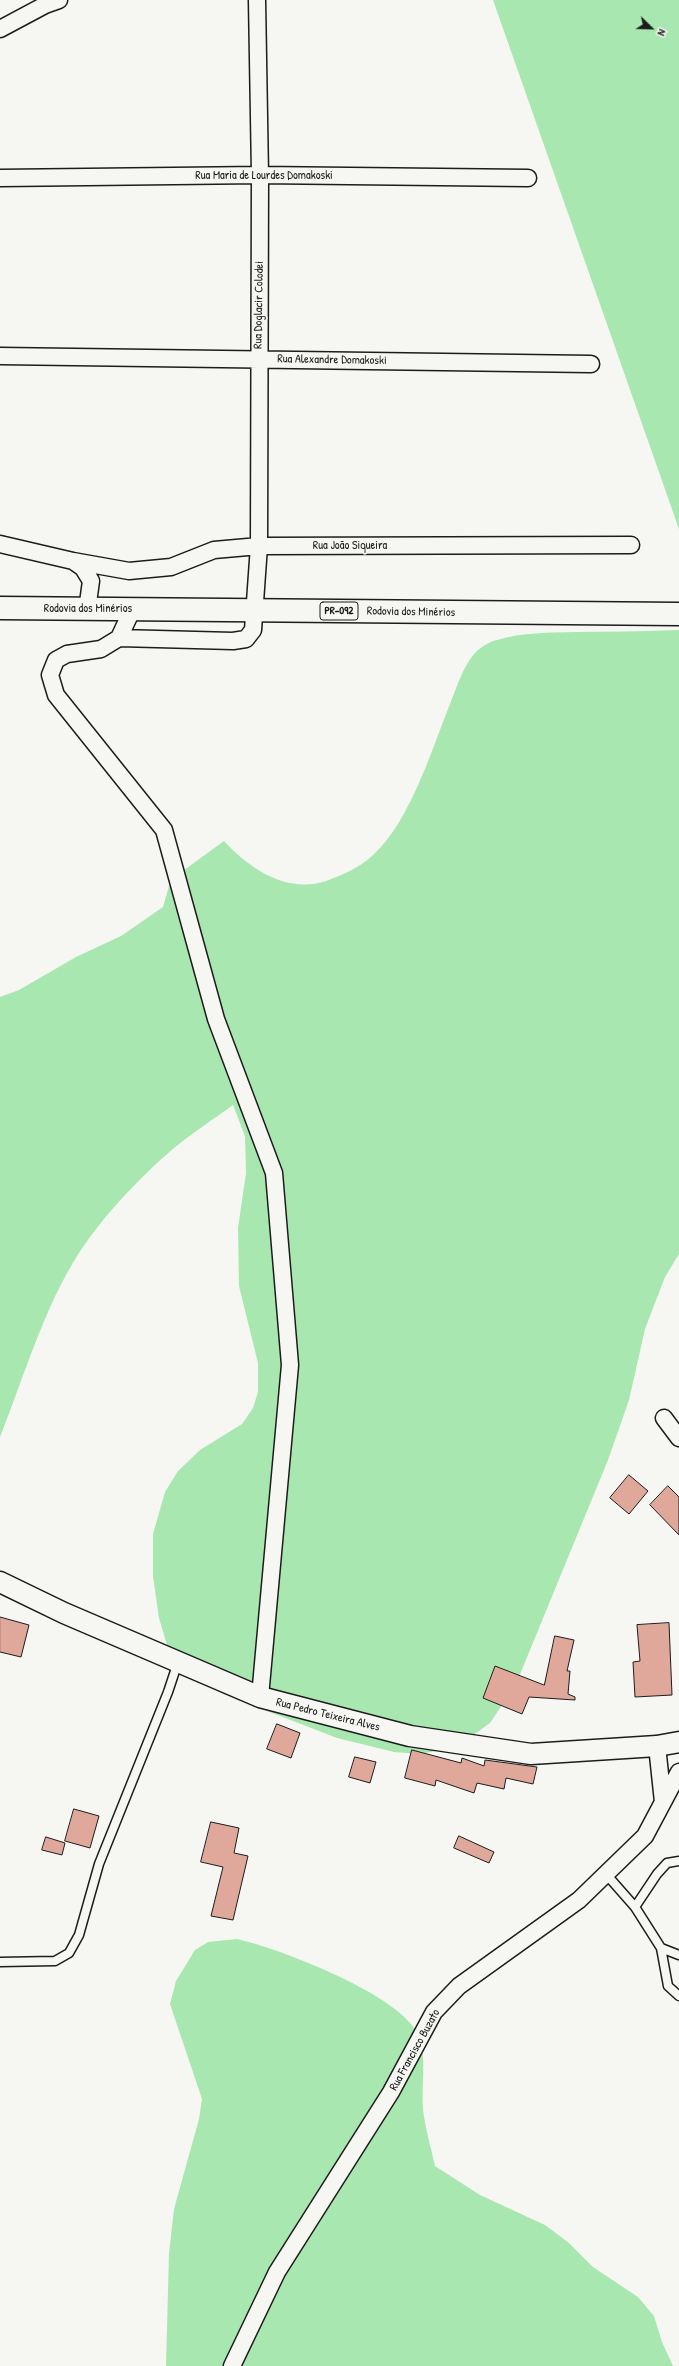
<!DOCTYPE html>
<meta charset="utf-8">
<style>
body{margin:0}
#map{position:relative;width:679px;height:2366px;overflow:hidden;background:#f6f6f2;font-family:"Patrick Hand",sans-serif}
canvas{display:block}
.north{position:absolute;left:631px;top:8px;width:40px;height:40px;-webkit-text-stroke:3px #f6f6f2;paint-order:stroke;rotate:113deg;font-size:11px;font-weight:700;line-height:16px;text-align:center;color:#1c1c1c}
.north::after{content:'';display:block;margin:auto;width:14px;height:18px;background:#1c1c1c;clip-path:polygon(50% 0,100% 100%,50% 72%,0 100%)}
</style>
<div id="map">
<canvas width="679" height="2366"></canvas>
<div class="north">N</div>
</div>
<script>
const context = document.querySelector('canvas').getContext('2d');
context.lineJoin = 'round';
function paint(path, color) {
  context.fillStyle = color;
  context.fill(path, 'evenodd');
}
function trace(path, color, width, dash) {
  context.strokeStyle = color;
  context.lineWidth = width;
  context.lineCap = dash ? 'butt' : 'round';
  context.setLineDash(dash || []);
  context.stroke(path);
}
function drawText(font, color, halo, rows, align = 'center') {
  context.font = font + ' "Patrick Hand",sans-serif';
  context.lineWidth = 3.5;
  context.setLineDash([]);
  context.textBaseline = 'middle';
  context.strokeStyle = halo;
  context.fillStyle = color;
  for (const [text, x, y, turn = 0] of rows) {
    context.save();
    context.translate(x, y);
    context.rotate((+turn || 0) * Math.PI / 180);
    context.textAlign = isNaN(turn) ? turn : align;
    if (halo) context.strokeText(text, 0, 0);
    context.fillText(text, 0, 0);
    context.restore();
  }
}
const green = new Path2D(`
 M493 0H679V529Z
 M679 630V1254L665 1277 645 1329 629 1400 608 1460 516 1684 490 1723 465 1741 447 1749 420 1754 394 1752 337 1738 223 1694 182 1669 167 1645 159 1618 153 1576V1534L165 1492 178 1471 200 1450 242 1424 253 1408 258 1392V1363L239 1286 238 1228 246 1173 245 1136 233 1105C214 1119 192 1133 174 1148 139 1178 104 1215 79 1253 44 1307 24 1377 0 1437V997L19 990 76 957 121 936 163 907 169 886 180 873 224 841C250 869 287 894 326 881 340 876 354 870 366 861 408 830 431 751 450 704 457 687 464 663 478 650 483 646 491 641 497 640 522 632 550 633 575 632 610 632 644 631 679 630Z
 M237 1939C278 1948 405 1996 419 2037 427 2061 421 2085 423 2109 425 2128 431 2147 435 2166L480 2195 545 2225 569 2243 593 2267 638 2297 654 2316 662 2342 673 2366H166L169 2253 174 2209 199 2119 202 2099 170 2004 176 1981 195 1950 208 1942Z`);
const building = new Path2D(`
 M629 1475 648 1491 629 1514 610 1498Z
 M668 1486 679 1497V1535L650 1505Z
 M0 1617 29 1625 21 1657 0 1652Z
 M669 1623 672 1695 635 1697 633 1662 640 1661 637 1625Z
 M555 1636 574 1640 567 1671H570L568 1694 575 1697V1700L529 1697 522 1714 483 1698 495 1666 544 1685Z
 M277 1724 300 1733 291 1758 267 1749Z
 M412 1750 461 1763 462 1758 484 1766 485 1760 537 1767 533 1784 506 1778 504 1789 477 1783 474 1793 436 1780 435 1786 405 1778Z
 M355 1757 376 1762 370 1783 349 1777Z
 M74 1809 99 1816 90 1848 65 1841Z
 M211 1822 239 1828 234 1853 248 1856 233 1920 211 1916 223 1867 201 1862Z
 M459 1836 494 1852 489 1863 454 1848Z
 M46 1837 65 1843 62 1855 42 1850Z`);
const service = new Path2D(`
 M606 1874 635 1907 661 1948 679 1955
 M635 1907 657 1874 667 1863 679 1861
 M661 1948 668 1986 679 1996
 M0 1962 55 1961 69 1953 79 1935 99 1864 168 1692 178 1662`);
const minor = new Path2D(`
 M0 29 45 5 59 0
 M0 178 260 175 528 178
 M0 356 591 364
 M0 544 73 561 129 571 171 567 214 550 259 546 631 545
 M73 561 83 568 91 581 87 610
 M133 608 119 638 101 649 67 654 56 660 50 675 56 695 164 830 216 1019 274 1173 290 1365 260 1697
 M119 638 233 641 246 639 253 630 259 546 260 175 257 0
 M664 1418 679 1438
 M657 1746 663 1802
 M232 2366 277 2272 391 2092 434 2012 459 1986 579 1900 645 1836 679 1772`);
const tertiary = new Path2D(`
 M0 1582 64 1613 260 1697 410 1736 531 1754 657 1746 679 1742`);
const primary = new Path2D(`
 M0 608 679 614`);
const shields = [
 [339,611,38]
];
const shieldNames = [
 ["PR-092",339,611]
];
const streetNames = [
 ["Rua Maria de Lourdes Domakoski",264,176],
 ["Rua Doglacir Colodei",259,305,-89],
 ["Rua Alexandre Domakoski",332,360,1],
 ["Rua João Siqueira",350,546],
 ["Rodovia dos Minérios",88,609],
 ["Rodovia dos Minérios",411,612,1],
 ["Rua Pedro Teixeira Alves",328,1715,14],
 ["Rua Francisco Buzato",415,2050,-61]
];
paint(green, '#a8e8b0');
paint(building, '#e0a89a');
trace(building, '#1c1c1c', 1);
trace(service, '#1c1c1c', 11);
trace(minor, '#1c1c1c', 19);
trace(tertiary, '#1c1c1c', 23);
trace(primary, '#1c1c1c', 25);
trace(service, '#f6f6f2', 8);
trace(minor, '#f6f6f2', 16);
trace(tertiary, '#f6f6f2', 20);
trace(primary, '#f6f6f2', 22);
for (const [x, y, w] of shields) {
  const box = new Path2D();
  box.roundRect(x - w / 2, y - 9, w, 18, 3);
  context.fillStyle = '#f6f6f2';
  context.fill(box);
  trace(box, '#1c1c1c', 1);
}
drawText('bold 11px', '#1c1c1c', null, shieldNames);
drawText('12px', '#1c1c1c', '#f6f6f2', streetNames);
</script>
